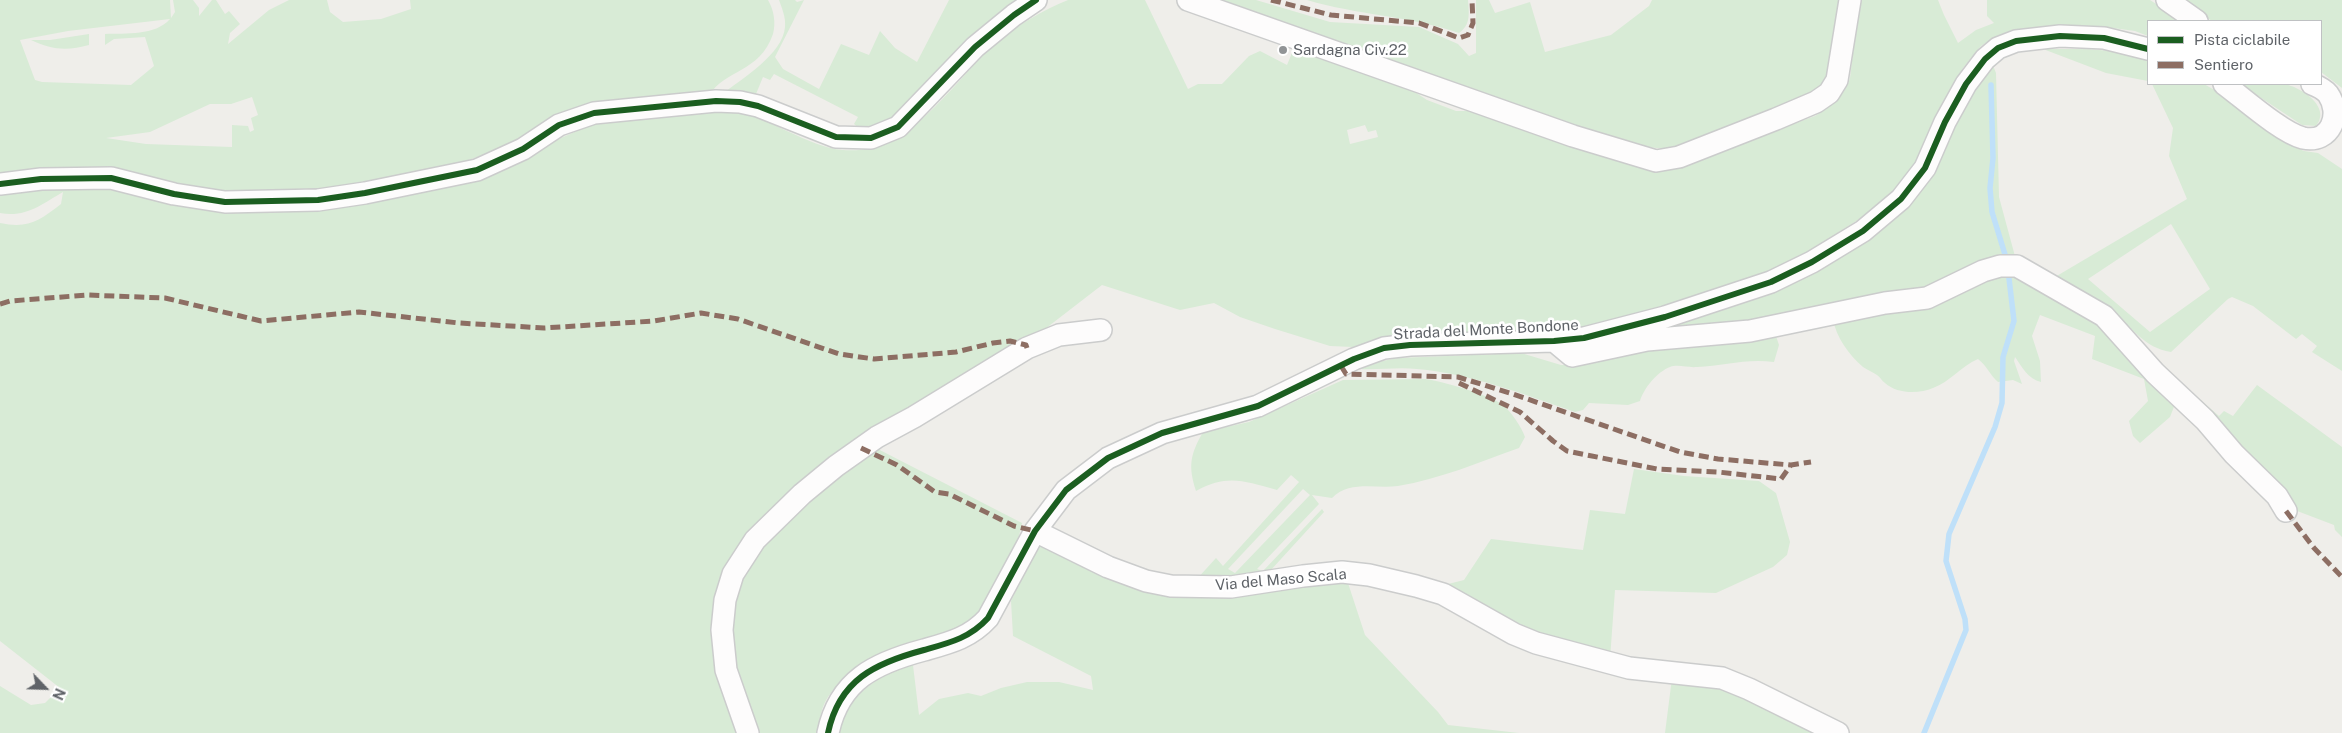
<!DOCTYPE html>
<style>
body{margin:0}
#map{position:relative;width:2342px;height:733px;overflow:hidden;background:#efeeea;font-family:"Public Sans",sans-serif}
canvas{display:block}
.legend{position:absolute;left:2147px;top:20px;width:175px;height:65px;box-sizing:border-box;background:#fff;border:1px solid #bfc1c3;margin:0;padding:6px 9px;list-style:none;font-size:15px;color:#5f6368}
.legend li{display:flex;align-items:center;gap:10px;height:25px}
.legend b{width:25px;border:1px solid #bfc1c3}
.north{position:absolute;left:20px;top:663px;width:50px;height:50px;-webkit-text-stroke:4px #fff;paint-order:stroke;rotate:114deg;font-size:14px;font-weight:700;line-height:20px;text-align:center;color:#5f6368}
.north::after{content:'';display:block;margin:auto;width:18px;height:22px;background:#5f6368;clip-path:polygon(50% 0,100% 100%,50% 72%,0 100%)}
</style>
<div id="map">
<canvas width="2342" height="733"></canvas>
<ul class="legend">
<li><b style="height:6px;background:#1b5e20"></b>Pista ciclabile</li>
<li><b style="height:6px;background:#8d6e63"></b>Sentiero</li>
</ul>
<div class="north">N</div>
</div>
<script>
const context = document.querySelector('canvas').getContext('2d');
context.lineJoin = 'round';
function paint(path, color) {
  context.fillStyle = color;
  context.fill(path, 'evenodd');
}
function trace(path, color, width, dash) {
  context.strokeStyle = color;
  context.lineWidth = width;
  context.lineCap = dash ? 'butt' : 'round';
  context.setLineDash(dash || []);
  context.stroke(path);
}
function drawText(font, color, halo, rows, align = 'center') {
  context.font = font + ' "Public Sans",sans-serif';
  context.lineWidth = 5;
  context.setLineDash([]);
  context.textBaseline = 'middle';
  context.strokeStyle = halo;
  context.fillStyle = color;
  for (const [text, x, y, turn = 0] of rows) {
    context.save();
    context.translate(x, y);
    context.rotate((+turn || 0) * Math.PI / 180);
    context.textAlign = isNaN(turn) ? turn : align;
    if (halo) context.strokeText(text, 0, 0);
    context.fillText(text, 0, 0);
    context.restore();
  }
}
const green = new Path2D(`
 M0 0H170L171 18 175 12 173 0H193L199 8V16L212 0H216L225 14 229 11 240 24 230 33 228 44 269 10 289 0H327L330 12 343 22 381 19 411 9 410 0H768C774 10 776 23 773 34 760 73 723 70 710 95L614 102 568 110 510 145 452 166 330 190 214 192 93 167 29 170 0 175ZM170 19C155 36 126 33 105 34V45L114 39 145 37 154 66 131 85 42 82 35 80 20 40 68 31ZM252 97 258 115 251 118 254 130 250 132 248 126 232 125V147L146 144 106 138 150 132 210 104H231Z
 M779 0H795L797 2 804 0 775 57 783 69 819 89 841 44 869 55 880 31 895 48 917 62 949 0H1022L893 117 885 123 861 130 854 124 858 117 774 74 770 80 763 77 756 94 740 92 722 94C742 79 783 54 785 27 786 17 782 9 779 0Z
 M1068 0H1145L1188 89 1198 84H1222L1249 56 1260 51 1287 65 1294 48 1409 88 1427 100 1456 111H1477L1655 172 1666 170 1815 116C1831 106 1844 97 1850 78L1859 0H1938L1944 15 1958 43 1976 30 1994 23 1987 16V0H2150L2182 21H2148V36L2135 31 2113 28 2031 30 2009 33 1995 37 1981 46 1963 68 1907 180 1872 211 1809 251 1783 264 1752 278 1639 314 1605 324 1563 331 1397 338 1353 347 1330 346 1275 329 1240 317 1214 303 1180 310 1102 285 1032 339 796 493 721 600 743 733H0V686L31 705 45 703 60 688 0 641V223C28 229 39 221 61 204L63 192C42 204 26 218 0 213V194L67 188H96L130 193 199 209 292 211 340 206 547 144 593 124 732 111C771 117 807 147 843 150 910 156 951 83 996 43 1016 26 1043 10 1068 0ZM1365 125 1368 132 1376 130 1378 137 1350 144 1347 130Z
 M1215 0H1256L1330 22 1419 27 1458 44 1469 56 1476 53V0H1489L1495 13 1530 2 1545 52 1611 35 1649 6 1652 0H1842L1827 73 1823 84 1809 97 1677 146C1654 152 1634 144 1612 138Z
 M1307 0H1468C1469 13 1471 25 1459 33 1410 16 1357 15 1307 0Z
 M2181 0H2342V88L2321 72V21H2212Z
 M89 34V45C68 51 51 50 31 40H50Z
 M2043 49C2078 49 2115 47 2148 60V81L2106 73Z
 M1992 63 1996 73 1999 197 2016 260 1948 285 1825 311 1634 336 1867 240 1900 214 1915 197 1966 99Z
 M2152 84H2204L2223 95 2286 143 2304 151 2318 153 2342 169V371L2312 352 2317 346 2302 334 2296 339 2253 306 2232 297 2228 299 2171 352C2144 348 2132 327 2112 311 2096 297 2074 288 2055 277L2187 199 2169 156 2173 128ZM2171 224 2210 289 2150 332 2088 279Z
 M2240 84C2254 84 2271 81 2284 84 2301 87 2332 107 2316 126L2302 125Z
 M2016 271 2098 316 2177 399 2170 417 2140 443 2133 436 2129 421 2148 401 2144 379 2092 359 2095 336 2040 315 2032 336 2040 361 2041 382C2028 379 2022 367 2015 357L2014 361 2022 384 2013 380 1998 382C1990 375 1987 366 1978 359 1961 366 1950 382 1933 388 1919 394 1897 394 1885 383 1882 381 1880 377 1877 375 1873 372 1867 370 1863 367 1849 355 1836 337 1833 319L1987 275Z
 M1776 336 1779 345 1774 362C1747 358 1723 366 1697 367 1688 368 1678 364 1670 367 1657 372 1644 388 1640 401L1628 405 1589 403 1583 410 1575 412C1523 394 1472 374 1417 369 1398 367 1379 370 1360 369L1382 361 1398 358 1521 353 1561 365H1580L1595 363 1629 352Z
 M2150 356 2219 416 2224 411 2233 416 2257 385 2342 447V537L2335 530 2334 525 2292 509Z
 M1425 379C1442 381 1490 395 1503 405 1512 413 1521 426 1525 437L1519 448C1480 462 1440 479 1398 486 1375 489 1350 480 1332 498L1312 495 1319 504 1257 569 1263 571 1322 509 1324 512 1270 571H1278L1196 580 1216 558 1223 566 1299 482 1291 475 1277 490C1243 481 1228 474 1196 491 1188 466 1190 455 1203 432L1249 422 1343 380ZM1303 489 1310 495 1235 573 1228 569Z
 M872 446 1022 523 1018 540 985 605 967 625 841 682C822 700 822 709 817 733H751L728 667V600L758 542Z
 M1634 469 1684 476 1759 481 1776 493 1790 542 1787 555 1773 567 1716 593 1615 590 1610 659 1539 640 1444 585 1464 580 1491 539 1583 550 1590 510 1625 514Z
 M1044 544 1115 575 1347 580 1365 635 1438 712 1448 725 1519 733H836C853 693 871 678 913 665L919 715 939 699 968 693 981 696 1001 688 1027 682H1059L1093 690 1091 676 1013 636 1011 601 1038 546Z
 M1672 678 1716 683 1827 733H1665Z`);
const stream = new Path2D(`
 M1991 85 1993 158 1990 188 1992 212 2007 261
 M1924 733 1966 630 1965 619 1946 561 1949 534 1995 427 2002 403 2003 357 2014 321 2008 270`);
const minor = new Path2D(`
 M1188 0 1573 136 1656 161 1679 157 1776 119 1816 102 1829 93 1837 80 1850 0
 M2167 0 2197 21
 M2224 84C2243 98 2282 133 2303 138 2331 144 2342 114 2328 94 2324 89 2317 86 2312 84
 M0 184 41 179 111 178 174 194 225 202 318 200 365 193 477 170 523 149 559 125 594 113 716 101 740 102 758 106 836 137 871 138 898 127 975 47 1014 15 1036 0
 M1554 341 1572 356 1647 340 1750 331 1885 303 1927 298 1983 271 2000 266H2017L2104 316 2155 373 2205 420 2234 454 2277 496 2286 511
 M1035 531 1108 567 1146 581 1171 586 1231 587 1303 576 1342 572 1369 575 1416 586 1443 594 1514 634 1536 643 1629 668 1722 678 1749 689 1838 733
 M748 733 726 670 722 630 725 600 733 574 755 540 802 494 836 466 877 437 914 417 1027 348 1059 335 1101 330
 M828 733C839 680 875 663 924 650 949 643 970 638 988 618L1035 531 1066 490 1108 458 1162 433 1258 406 1354 359 1384 348 1410 345 1554 341 1584 338 1665 317 1771 282 1812 262 1863 231 1901 199 1925 168 1945 122 1966 84 1985 59 1998 48 2016 41 2060 36 2104 38 2148 49`);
const quiet = new Path2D(`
 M1271 0 1331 15 1419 23 1459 38 1468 35 1473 23 1472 0
 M0 304 10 301 87 295 165 298 261 321 359 312 459 323 544 328 654 321 701 313 738 319 839 354 874 359 956 352 993 343 1010 341 1026 345 1027 348
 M1341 366 1346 374 1458 377 1513 394 1680 452 1718 459 1791 465
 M1459 383 1520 412 1553 441 1567 451 1657 469 1718 472 1781 479 1791 465 1811 462
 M861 448 897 465 935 492 949 494 1014 526 1035 531
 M2286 511 2314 548 2342 577`);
const cycleway = new Path2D(`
 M0 184 41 179 111 178 174 194 225 202 318 200 365 193 477 170 523 149 559 125 594 113 716 101 740 102 758 106 836 137 871 138 898 127 975 47 1014 15 1036 0
 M828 733C839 680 875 663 924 650 949 643 970 638 988 618L1035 531 1066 490 1108 458 1162 433 1258 406 1354 359 1384 348 1410 345 1554 341 1584 338 1665 317 1771 282 1812 262 1863 231 1901 199 1925 168 1945 122 1966 84 1985 59 1998 48 2016 41 2060 36 2104 38 2148 49`);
const markers = [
 [1283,50,5,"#919496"]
];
const poiNames = [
 ["Sardagna Civ.22",1293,50]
];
const streetNames = [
 ["Strada del Monte Bondone",1486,330,-3],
 ["Via del Maso Scala",1281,580,-5]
];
paint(green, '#d8ebd6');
trace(stream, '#bfe0f9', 5.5);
trace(minor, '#cbcccc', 24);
trace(minor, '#fdfcfc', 21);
trace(quiet, '#8d6e63', 5, [10, 5]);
trace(cycleway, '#1b5e20', 6);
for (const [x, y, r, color] of markers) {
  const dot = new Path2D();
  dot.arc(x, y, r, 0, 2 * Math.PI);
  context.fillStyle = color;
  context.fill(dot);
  trace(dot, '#fff', 2);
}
drawText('15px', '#5f6368', '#fff', poiNames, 'left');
drawText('15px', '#5f6368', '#fff', streetNames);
</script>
